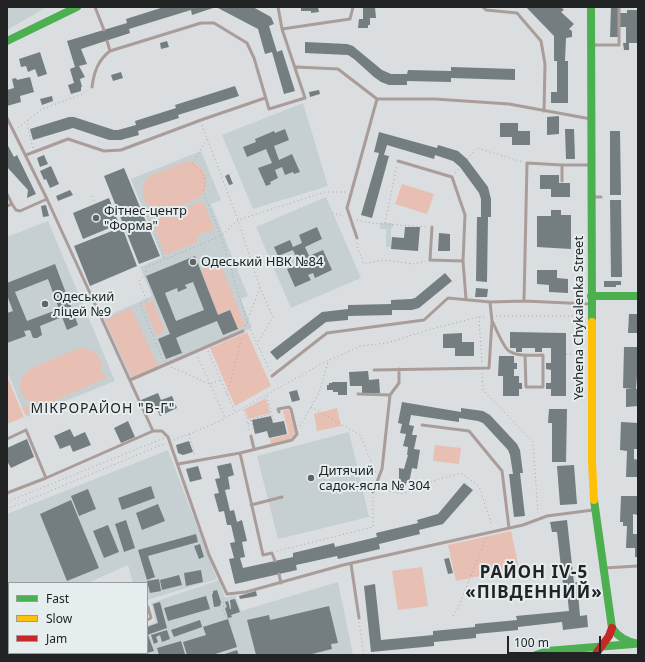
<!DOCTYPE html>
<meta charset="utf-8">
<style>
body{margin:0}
#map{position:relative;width:645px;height:662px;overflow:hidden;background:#dadee0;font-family:"Noto Sans",sans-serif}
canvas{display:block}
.frame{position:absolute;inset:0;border:8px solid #212324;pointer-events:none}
.legend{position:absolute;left:8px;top:582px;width:140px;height:72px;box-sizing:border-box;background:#e5edef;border:1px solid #979c9e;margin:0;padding:5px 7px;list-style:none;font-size:12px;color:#212324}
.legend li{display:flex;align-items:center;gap:8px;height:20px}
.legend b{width:20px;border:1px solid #979c9e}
.scale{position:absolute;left:507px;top:636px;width:94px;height:18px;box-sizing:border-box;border:2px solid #212324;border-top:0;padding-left:5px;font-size:12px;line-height:14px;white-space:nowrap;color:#212324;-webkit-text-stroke:3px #e5edef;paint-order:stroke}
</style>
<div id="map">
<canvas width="645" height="662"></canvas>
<div class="frame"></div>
<ul class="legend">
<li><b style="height:5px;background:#4caf50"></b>Fast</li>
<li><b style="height:5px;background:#ffc107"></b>Slow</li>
<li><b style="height:5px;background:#c62828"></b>Jam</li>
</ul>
<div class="scale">100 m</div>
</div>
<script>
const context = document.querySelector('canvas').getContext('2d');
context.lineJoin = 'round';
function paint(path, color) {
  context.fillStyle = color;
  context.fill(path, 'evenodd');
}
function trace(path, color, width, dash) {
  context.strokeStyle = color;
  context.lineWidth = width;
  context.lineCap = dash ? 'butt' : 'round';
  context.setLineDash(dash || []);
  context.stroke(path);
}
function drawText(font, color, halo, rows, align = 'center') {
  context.font = font + ' "Noto Sans",sans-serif';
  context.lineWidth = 4;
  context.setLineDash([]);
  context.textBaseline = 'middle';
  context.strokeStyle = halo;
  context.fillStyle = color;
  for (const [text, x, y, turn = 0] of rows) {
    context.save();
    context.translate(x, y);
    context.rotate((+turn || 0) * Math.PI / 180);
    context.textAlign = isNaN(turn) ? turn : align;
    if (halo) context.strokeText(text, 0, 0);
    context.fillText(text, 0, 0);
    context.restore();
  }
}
const built = new Path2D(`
 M7 7H47L7 30Z
 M303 103 328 186 253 209 222 135Z
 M201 151 221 200 211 204 248 296 241 299 252 328 132 381 103 318 152 296 140 267 162 257 131 179Z
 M326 197 361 278 291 308 256 227Z
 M48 221 115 381 26 417 7 371V237Z
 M380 223H393V228H391V247H386V229H380Z
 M349 432 369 517 278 539 257 456Z
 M168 450 217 579 147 600V583H133L128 565 88 583H9V653H74L72 655H7V514Z
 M219 580 225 598 235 595 241 611 338 582 353 655H130L129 653H147V626L156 622 151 603Z`);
const green = new Path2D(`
 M187 161C205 163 214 184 200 197 183 204 151 225 143 196 141 188 144 182 149 176Z
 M402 184 434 194 427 214 395 204Z
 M203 201 214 229 196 236 198 242 165 255 152 220Z
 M220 262 245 326 238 329 230 310 218 315 201 270Z
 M152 300 165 331 156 335 144 304Z
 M131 308 158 366 132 378 105 320Z
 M247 332 271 386 235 406 210 348Z
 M84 348C97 350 105 361 100 374L104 372 106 378 25 414 22 408 33 403C17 395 16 380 30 369L76 349Z
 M7 376 24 417 7 424Z
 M266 398 270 413 248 419 245 409Z
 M337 408 341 426 317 431 314 414Z
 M289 409 296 433 290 439 271 444 270 439 289 434 283 411Z
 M435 445 461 448 459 464 433 461Z
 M511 531 519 568 456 581 448 545Z
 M422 567 428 606 398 610 392 571Z`);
const building = new Path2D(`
 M164 7H253L271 17 274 24 269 26 277 52 282 50 295 91 284 94 272 52 265 54 258 29 216 7 192 15 191 10 129 29 130 33 81 49 87 64 79 66 85 77 80 79 82 87H81V91L71 94 68 85 74 83 70 69 75 67 67 41 127 23 126 19Z
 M301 7H318L319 12 311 13V11H301Z
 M363 7H375L376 18H370V25H368V28H358L359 19H363Z
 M526 7H561L564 10 561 12 574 24 569 29 572 31V37L566 38 565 61H568V103H551V92H557V61H554V36Z
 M611 7H620V13H627V10H637V43H629V50H624L623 43H626V27H620V37H610Z
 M167 41 169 47 161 49 160 43Z
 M305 42 347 44 353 46 382 70 391 74H407L408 70 451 71V67L515 69V80L451 78V82L407 81V85H389L381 82 374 77 354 59 348 55 305 53Z
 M40 52 47 74 38 77 35 69 28 72 26 66 21 67 19 59Z
 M121 72 123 78 113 81 111 75Z
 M30 77 34 92 20 96 21 102 7 106V90L14 88 12 79 16 78 17 80Z
 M235 86 239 96 178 115 179 118 138 131 139 135 121 140H109L73 128 33 140 30 129 69 117H74L114 130H118L136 125 135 121 176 108 175 105Z
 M319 90 320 94 310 97 309 92Z
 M52 96 53 101 42 105 40 99Z
 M559 116V134L547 135V117Z
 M500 123H518V131H530V145H512V137H500Z
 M285 129 289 140 274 146 279 160 292 154 300 172 294 174 293 172 285 175 282 167 275 170 278 178 270 182 271 184 266 186 258 168 272 163 266 149 247 157 243 147 256 142 255 139 274 131 275 133Z
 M565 129H574L575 159H566Z
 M610 131H620L621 195H610Z
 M379 132 437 148 438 145 458 151 467 159 488 187 491 199V217H488L487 282 476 281 477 217H481V199L479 193 460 167 453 161 435 155 434 159 387 145 384 155 389 156 372 218 361 215 379 153 374 152Z
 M7 144 14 157 17 155 36 194 27 198 28 190 7 167Z
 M44 155 48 164 40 167 37 158Z
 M51 166 59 184 50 188 46 179 44 180 40 171Z
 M124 168 160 256 139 264 104 176Z
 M229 174 233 184 229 185 225 176Z
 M540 175H559V183H570V197H551V189H540Z
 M70 190 73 195 58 201 56 196Z
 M109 198 119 224 83 239 73 213Z
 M610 200H621L622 277H611Z
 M46 205 49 216 43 217 41 206Z
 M551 210H561V215H571V249L537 247V216H551Z
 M122 227 137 266 90 286 74 246Z
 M317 227 322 239 305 247 309 256 323 250 332 270 315 278 313 273 308 275 311 280 295 287 287 269 299 264 293 250 278 256 274 247 290 240 293 247 302 243 299 235Z
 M405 227H420L418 251 391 249 392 237 404 238Z
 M439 233 450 234V251H438Z
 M195 256 218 315 230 310 238 329 223 335 217 321 180 336 176 338 182 353 166 359 158 339 170 334 146 276ZM193 282 204 310 176 321 165 293 177 288 178 292 187 288 185 285Z
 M55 264 78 325 67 330 62 317 40 326 42 335 37 338H33L30 330 24 331 26 336 7 343V313L13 311 7 295V283ZM48 279 59 309 27 321 15 292Z
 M537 270H557V278L568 279V293L549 292V285L537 284Z
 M445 273 452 281 419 308 412 310H392V315L348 316V320L326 322 277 360 270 352 322 312 348 309V305L391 304V300L411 299 415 298Z
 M604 281H621V285H616V287H604Z
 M476 288 488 289 487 297H475Z
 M629 314H638V333H628Z
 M510 332 566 333V396H551V389H546V383H551V370L546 369V363H551V348H542V352H535V348H522V352H516V348H510Z
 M462 333V342H474V356H455V348H443V334Z
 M624 347H638V376H637L636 389H638V406L626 407V389H633L623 388Z
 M499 356H514V363H517V369H514V376H519V383H522V389H519V396H503V376H498Z
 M368 371 369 380 379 379 380 393H362V386H350L349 372Z
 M332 382H347V395H338V392H333V390H327V385H329V383H332Z
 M297 390 300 400 292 402 289 392Z
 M158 393 161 400 172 396 177 408 160 416 157 409 146 413 141 400Z
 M402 402 461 412V408L483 411 490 415 517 444 520 450 523 473H520L525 516 514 517 509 474H513L510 455 508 450 483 423 478 421 459 418V422L411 415 409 425 414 426 412 435H417L414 449 420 450 417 469 412 468 409 483H406L404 491 392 489 394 480 399 481V468L404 469 408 455H407L408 447 403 446 406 434 400 433 402 424 398 423Z
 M549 409H567L566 462H552V423H548Z
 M271 416 273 423 284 421 287 434 269 438 267 431 255 434 252 420Z
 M128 421 135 437 121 443 114 428Z
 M621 422 638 423V449H634V459L638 460V477H626L627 451 620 450Z
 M70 429 74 437 85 432 91 445 73 452 70 445 60 449 54 436Z
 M27 439 34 457 11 468 7 461V448Z
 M189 441 193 452 183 455 178 453 176 445Z
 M231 463 234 475 228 477 230 489 225 490 230 511 234 510 237 522 242 520 247 541 242 542 245 557 240 558 243 568 293 557V553L334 543 335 547 377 537 376 533 418 523 417 520 438 514 464 483 473 490 443 524 419 530 420 534 379 544 380 549 338 559 337 556 296 565 297 570 235 584 229 559 234 558 230 543 235 542 231 525H227L224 511 219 512 214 494 219 493 215 479 220 478 217 466Z
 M574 465 577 504 560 505 557 466Z
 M198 466 202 479 190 482 186 469Z
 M151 486 155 498 122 510 118 498Z
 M88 489 96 509 79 516 71 496Z
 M621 496H638V515L633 514V534H638V557H635V548H626L627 526H623V522H620Z
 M71 500 99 568 67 581 40 514Z
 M158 504 165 521 142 530 136 513Z
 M126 520 135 548 124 552 115 524Z
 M567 520 574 583 577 582 580 616 587 615 588 627 563 630 562 622 518 627V630L476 634V638L434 642V646L371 652 364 586 375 584 381 640 433 635V631L475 627V624L517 620 516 616 569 611 566 583 563 584 557 532H552L550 522Z
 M108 525 119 552 104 558 93 531Z
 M196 534 198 542 148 556 155 577 147 580 138 550Z
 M200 544 204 557 199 559 194 546Z
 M449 558 453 573 448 574 444 559Z
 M201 570 203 582 186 586 184 573Z
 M179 575 182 585 162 590 160 580Z
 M159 579 161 591 150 593 147 581Z
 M217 590 221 602 220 606 214 607 212 595 213 593V591Z
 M256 591 257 596 240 599 239 596Z
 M206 596 210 609 168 621 164 608Z
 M235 599 240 612 231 615 232 617 228 618 225 608 227 607 225 602 228 601 230 609H231L230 600Z
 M160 602 167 628 147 635V627L158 623 153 604Z
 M329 606 338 643 331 644 332 649 308 655H256L247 620 269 615 270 620Z
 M228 619 237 647 212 655H187L183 642 206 635 203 627Z
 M200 620 202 627 174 637 171 630Z
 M167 630 170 639 162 642 160 635 156 637 158 642 154 644 151 635Z
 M148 635 154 651 147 653V636Z
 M181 641 185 654 181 655H159L157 648Z
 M237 650 239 655H222Z`);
const path = new Path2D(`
 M202 125 238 220 260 288 273 317 257 344
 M18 128 28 120
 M207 139 192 164C203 171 207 180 203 192L221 236 247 322 270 371
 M33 148 28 128V120L42 109 83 94 88 90
 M467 159 477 148 523 162
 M455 173 460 167
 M92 196 95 203
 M332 213 344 216
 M148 216 165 259
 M357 220 371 223 427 227
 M385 223 397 165
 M357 243V246L364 264 383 260 413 264 425 261
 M139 281 146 274V267L221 236 238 220 325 192H347
 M140 284 147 301 140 304 163 360
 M496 316H585
 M479 317 482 364
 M245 326 260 288
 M208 351 235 412
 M566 354 585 355
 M198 357 225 418
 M171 367 210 384 221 380
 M482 373 483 390 533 442 538 513
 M227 394 242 337
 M267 396 274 423
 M311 407 360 435 376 473
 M244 410 250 432
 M251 420 254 432
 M248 424 251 419 272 414
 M300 426 319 393 328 362
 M189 434 195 456
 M174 440 220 421 321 364 361 346 387 343 435 328 479 317H487
 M381 485 383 490 403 494 425 483 461 473 479 486 492 526
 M7 502 164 438
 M7 509 166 443
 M277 551 373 527V497
 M224 598 223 609 225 616 233 621
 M453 616 458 608 486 538
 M359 622 364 655`);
const lane = new Path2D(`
 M95 7 104 30
 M483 7 486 10 517 13 541 41 545 64 544 111
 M282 29 350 19 353 7
 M107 41 110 51 201 23H214L247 43 254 58 269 109 305 98 282 29 278 7
 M591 45H619V7
 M296 67 338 69 377 99 347 208 357 238
 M92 87C94 72 98 60 110 51
 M377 99H435L509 104 591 119
 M7 118 47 199 153 431
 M26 155 68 139 104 151 121 150 201 120 265 98
 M398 161 452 177 465 215 463 261 466 299
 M562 165H590
 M7 194 12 204
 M593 197H601
 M7 206 12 204 16 210 20 211 47 199
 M432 227 430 260 463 261
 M524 301 527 163 562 165V181
 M492 321C496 328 503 347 509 351 518 357 533 355 543 355V387H526L525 355
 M374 370 489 368 492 321 490 302
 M272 376 327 333 424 320 448 298 490 302 524 301 590 304
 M130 380 243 331
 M358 394 390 395 382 469 373 492
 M390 395 399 383V369
 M422 425 469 431 502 471 509 528
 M251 436 254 449
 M7 439 26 430 46 478
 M240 453 263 555 272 553 275 561
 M178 464 240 453 292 440 297 434 291 409 289 407 278 409 279 412
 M7 493 46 478 153 431H162L168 437 209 555 227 594 246 592 343 565 523 525 547 516 593 510
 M251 505 282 497
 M351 564 359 618
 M604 568 638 566
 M279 574 281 583
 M147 620 151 618 148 607
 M78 655 80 653`);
const fast = new Path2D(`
 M591 7 592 322
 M7 41 77 7
 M591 296H638
 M594 500 612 628C618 637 627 642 638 644
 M536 655 547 651 633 644`);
const slow = new Path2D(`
 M592 322V462L594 500`);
const jam = new Path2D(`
 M595 655 609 636 612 628`);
const markers = [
 [96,218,4,"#626466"],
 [193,262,4,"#626466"],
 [45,304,4,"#626466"],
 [311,478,4,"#626466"]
];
const poiNames = [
 ["Фітнес-центр",104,211],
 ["\"Форма\"",104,226],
 ["Одеський НВК №84",201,262],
 ["Одеський",53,297],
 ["ліцей №9",53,312],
 ["Дитячий",319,471],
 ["садок-ясла № 304",319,486]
];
const streetNames = [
 ["Yevhena Chykalenka Street",579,318,-90]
];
const neighbourhoodNames = [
 ["МІКРОРАЙОН \"В-Г\"",103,409]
];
const districtNames = [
 ["РАЙОН IV-5",534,573],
 ["«ПІВДЕННИЙ»",534,593]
];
paint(built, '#c6d0d3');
paint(green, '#e8bfb3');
paint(building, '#747d80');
trace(path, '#aca5a4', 1, [1, 3]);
trace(lane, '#aa9d99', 3);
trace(fast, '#4caf50', 8);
trace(slow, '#ffc107', 8);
trace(jam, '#c62828', 8);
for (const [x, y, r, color] of markers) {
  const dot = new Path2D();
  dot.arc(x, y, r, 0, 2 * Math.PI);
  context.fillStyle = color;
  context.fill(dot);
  trace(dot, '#e5edef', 1.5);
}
drawText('13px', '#212324', '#e5edef', poiNames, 'left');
drawText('13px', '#212324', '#e5edef', streetNames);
context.letterSpacing = '1px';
drawText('14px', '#212324', '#e5edef', neighbourhoodNames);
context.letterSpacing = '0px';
context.letterSpacing = '1px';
drawText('bold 17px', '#212324', '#e5edef', districtNames);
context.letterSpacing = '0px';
</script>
